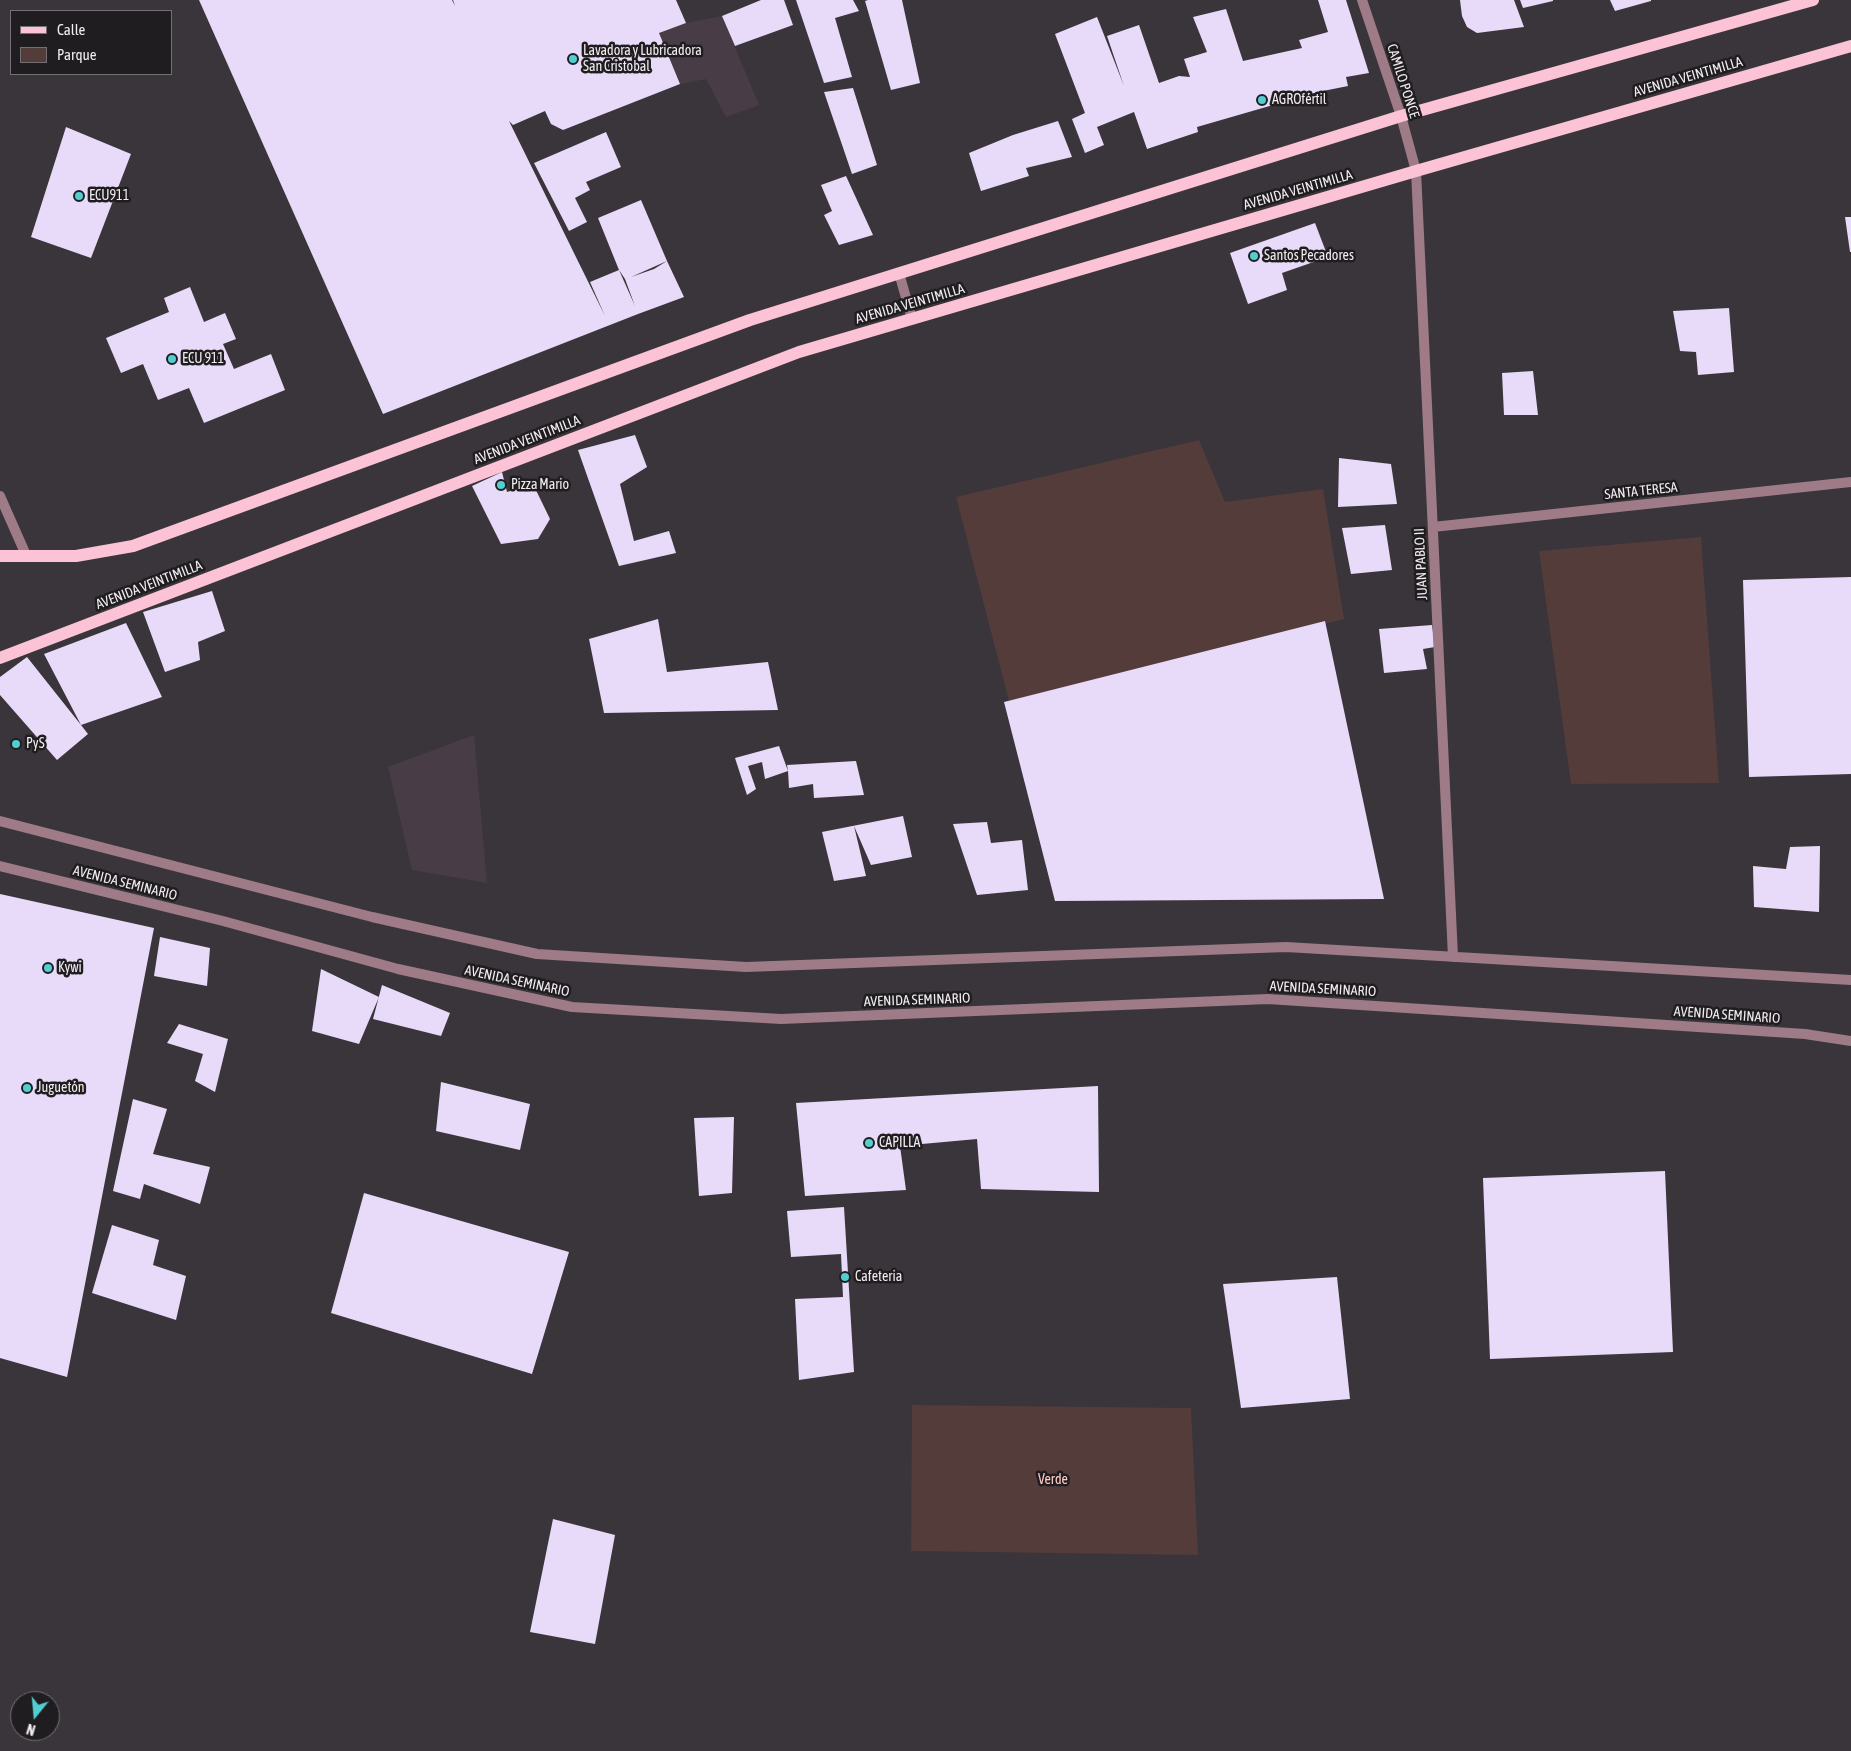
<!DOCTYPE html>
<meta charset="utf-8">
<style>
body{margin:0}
#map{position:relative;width:1851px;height:1751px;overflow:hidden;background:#3a353a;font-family:"Asap Condensed",sans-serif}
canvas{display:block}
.legend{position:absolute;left:10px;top:10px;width:162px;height:65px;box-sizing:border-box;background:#201d20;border:1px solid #737073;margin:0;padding:6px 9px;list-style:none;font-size:15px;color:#f0ecef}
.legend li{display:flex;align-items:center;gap:10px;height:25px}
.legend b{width:25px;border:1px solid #737073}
.north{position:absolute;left:10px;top:1691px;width:50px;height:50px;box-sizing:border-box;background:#201d20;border:1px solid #737073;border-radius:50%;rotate:197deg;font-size:14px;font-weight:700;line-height:20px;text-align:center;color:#f0ecef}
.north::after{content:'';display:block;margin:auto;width:18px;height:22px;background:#52cdd0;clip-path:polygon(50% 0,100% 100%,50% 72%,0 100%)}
</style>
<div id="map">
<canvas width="1851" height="1751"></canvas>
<ul class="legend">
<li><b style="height:6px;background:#fcc2d5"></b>Calle</li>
<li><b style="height:14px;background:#533c3a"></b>Parque</li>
</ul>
<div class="north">N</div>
</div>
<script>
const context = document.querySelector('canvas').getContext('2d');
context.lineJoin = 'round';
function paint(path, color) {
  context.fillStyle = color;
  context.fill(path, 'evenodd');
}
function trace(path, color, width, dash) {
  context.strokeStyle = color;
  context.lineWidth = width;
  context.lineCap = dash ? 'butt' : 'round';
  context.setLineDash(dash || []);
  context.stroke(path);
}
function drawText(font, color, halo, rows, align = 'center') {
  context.font = font + ' "Asap Condensed",sans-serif';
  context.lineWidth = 5;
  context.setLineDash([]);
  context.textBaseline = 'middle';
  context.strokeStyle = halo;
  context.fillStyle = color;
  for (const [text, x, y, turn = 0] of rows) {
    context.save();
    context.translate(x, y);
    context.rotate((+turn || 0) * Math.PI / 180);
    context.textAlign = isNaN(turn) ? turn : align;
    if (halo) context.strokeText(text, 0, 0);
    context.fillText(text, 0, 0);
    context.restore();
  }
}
const built = new Path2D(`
 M722 16 759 105 726 117 706 79 680 84 659 33 686 23Z
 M474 735 487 883 412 870 388 767Z`);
const green = new Path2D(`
 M1199 440 1225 502 1323 489 1344 619 1009 701 956 497Z
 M1701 537 1719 783 1571 784 1539 551Z
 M912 1405 1191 1408 1198 1555 911 1551Z`);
const building = new Path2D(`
 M199 0H452L455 6 453 0H676L686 23 659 33 680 84 563 130 551 124 545 111 513 125 509 121 605 316 590 282 619 270 598 218 641 200 667 261 631 277 654 269 667 261 684 297 638 314 383 414ZM619 270 625 279 635 306Z
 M761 0H784L793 25 735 46 722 16Z
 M796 0H853L859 11 835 18 852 77 824 83Z
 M868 0H902L920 83 891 90 865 1Z
 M1318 0H1346L1369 73 1346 77 1348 86 1318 92 1197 127 1198 132 1147 149 1134 112 1097 127 1104 145 1085 153 1072 119 1085 113 1055 34 1097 17 1124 86 1107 36 1139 25 1159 83 1179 76 1190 77 1184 59 1207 52 1193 17 1226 9 1243 61 1302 48 1299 40 1328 32Z
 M1460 0H1514L1524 27 1477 33 1467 27 1462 16Z
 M1520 0H1553V1L1523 8Z
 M1610 0H1651V1L1615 11Z
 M853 88 877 165 852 174 824 92Z
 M1058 121 1072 157 1026 168 1029 176 981 191 969 153 1013 135Z
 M66 127 131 154 91 258 31 237Z
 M606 132 621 167 586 182 590 190 575 198 587 222 569 231 534 163Z
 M846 176 873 235 839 245 824 215 832 211 821 185Z
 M1845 217H1851V252H1850Z
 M1315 223 1328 257 1282 273 1287 290 1248 304 1230 253Z
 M190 287 204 322 225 313 236 339 223 344 234 369 271 354 285 390 204 423 189 388 158 400 143 364 121 373 106 338 169 312 164 298Z
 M1729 308 1734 372 1698 375 1696 352 1680 351 1673 311Z
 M1533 371 1538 415H1504L1502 373Z
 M635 435 647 467 620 484 634 541 669 531 676 553 619 566 578 450Z
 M1339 458 1391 464 1397 504 1338 507Z
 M502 472 507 492 533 484 550 519 538 539 501 544 472 486Z
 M1385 525 1392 570 1351 574 1342 528Z
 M1851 577V774L1749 777 1743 580Z
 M212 591 225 631 198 642 200 660 165 672 143 612Z
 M658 619 667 672 768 662 778 710 604 713 589 639Z
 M1325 621 1384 899 1055 901 1004 702Z
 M126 623 162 697 81 725 88 734 57 760 0 695V677L27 657 81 725 44 654Z
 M1432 625 1435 647 1423 649 1427 669 1384 673 1379 629Z
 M779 746 788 771 787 765 856 761 864 795 814 798 813 784 789 788 788 771 765 779 762 762 748 766 756 789 747 795 735 758Z
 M903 816 912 857 871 865 854 826 866 876 834 881 822 832Z
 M987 822 991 843 1022 840 1028 890 977 895 953 824Z
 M1820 846 1819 912 1754 907 1753 866 1786 869 1790 847Z
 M0 894 154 928 67 1377 0 1358Z
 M160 937 210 948 207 986 154 976Z
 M321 969 379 997 359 1044 312 1031Z
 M382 985 450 1013 441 1036 373 1019Z
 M179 1024 228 1039 215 1092 195 1081 203 1054 167 1043Z
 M441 1082 530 1104 520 1150 436 1131Z
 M1098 1086 1099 1192 981 1189 977 1139 900 1146 906 1190 805 1196 796 1103Z
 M133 1099 167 1109 153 1154 210 1167 200 1204 144 1184 140 1199 113 1191Z
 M734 1117 732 1193 699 1196 694 1118Z
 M1665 1171 1673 1352 1490 1359 1483 1178Z
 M364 1193 569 1252 532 1374 331 1313Z
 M844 1207 854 1372 799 1380 795 1299 843 1297 841 1254 791 1257 787 1211Z
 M112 1225 159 1240 153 1265 186 1276 176 1320 92 1293Z
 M1337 1277 1350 1399 1241 1408 1223 1284Z
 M553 1519 615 1535 595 1644 530 1632Z`);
const service = new Path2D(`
 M0 496 26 555`);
const minor = new Path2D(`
 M1362 0 1401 116 1416 171 1453 957
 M899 273 912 319
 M1433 527 1851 482
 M0 821 372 917 537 954 746 967 1286 947 1851 980
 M0 866 223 921 398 969 572 1007 781 1019 1268 999 1805 1034 1851 1041`);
const primary = new Path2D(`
 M0 556H76L133 546 750 320 1401 116 1813 0
 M0 658 799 352 1416 171 1851 46`);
const markers = [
 [573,59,5,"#52cdd0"],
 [1262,100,5,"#52cdd0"],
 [79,196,5,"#52cdd0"],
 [1254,256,5,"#52cdd0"],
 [172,359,5,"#52cdd0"],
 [501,485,5,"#52cdd0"],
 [16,744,5,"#52cdd0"],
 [48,968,5,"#52cdd0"],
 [27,1088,5,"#52cdd0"],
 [869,1143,5,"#52cdd0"],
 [845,1277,5,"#52cdd0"]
];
const poiNames = [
 ["Lavadora y Lubricadora",583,51],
 ["San Cristobal",583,67],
 ["AGROfértil",1272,100],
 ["ECU911",89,196],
 ["Santos Pecadores",1264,256],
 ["ECU 911",182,359],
 ["Pizza Mario",511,485],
 ["PyS",26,744],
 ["Kywi",58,968],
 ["Juguetón",37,1088],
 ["CAPILLA",879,1143],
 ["Cafeteria",855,1277]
];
const streetNames = [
 ["AVENIDA VEINTIMILLA",1688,77,-16],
 ["CAMILO PONCE",1403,81,72],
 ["AVENIDA VEINTIMILLA",1298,190,-16],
 ["AVENIDA VEINTIMILLA",910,304,-16],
 ["AVENIDA VEINTIMILLA",527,440,-21],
 ["SANTA TERESA",1641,491,-6],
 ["JUAN PABLO II",1421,564,-93],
 ["AVENIDA VEINTIMILLA",149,585,-21],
 ["AVENIDA SEMINARIO",125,883,14],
 ["AVENIDA SEMINARIO",517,981,12],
 ["AVENIDA SEMINARIO",1323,989,3],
 ["AVENIDA SEMINARIO",917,1000,-2],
 ["AVENIDA SEMINARIO",1727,1015,4]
];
const parkNames = [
 ["Verde",1053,1480]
];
paint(built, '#483d46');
paint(green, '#533c3a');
paint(building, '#e8dbfa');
trace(service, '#9e7b86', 10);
trace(minor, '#9e7b86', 10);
trace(primary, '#fcc2d5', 12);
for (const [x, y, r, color] of markers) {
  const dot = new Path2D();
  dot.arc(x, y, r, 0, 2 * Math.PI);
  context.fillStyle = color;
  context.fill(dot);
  trace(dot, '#201d20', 2);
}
drawText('14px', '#f0ecef', '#201d20', poiNames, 'left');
drawText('14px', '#f0ecef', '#201d20', streetNames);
drawText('14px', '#ffcbc7', '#201d20', parkNames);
</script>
